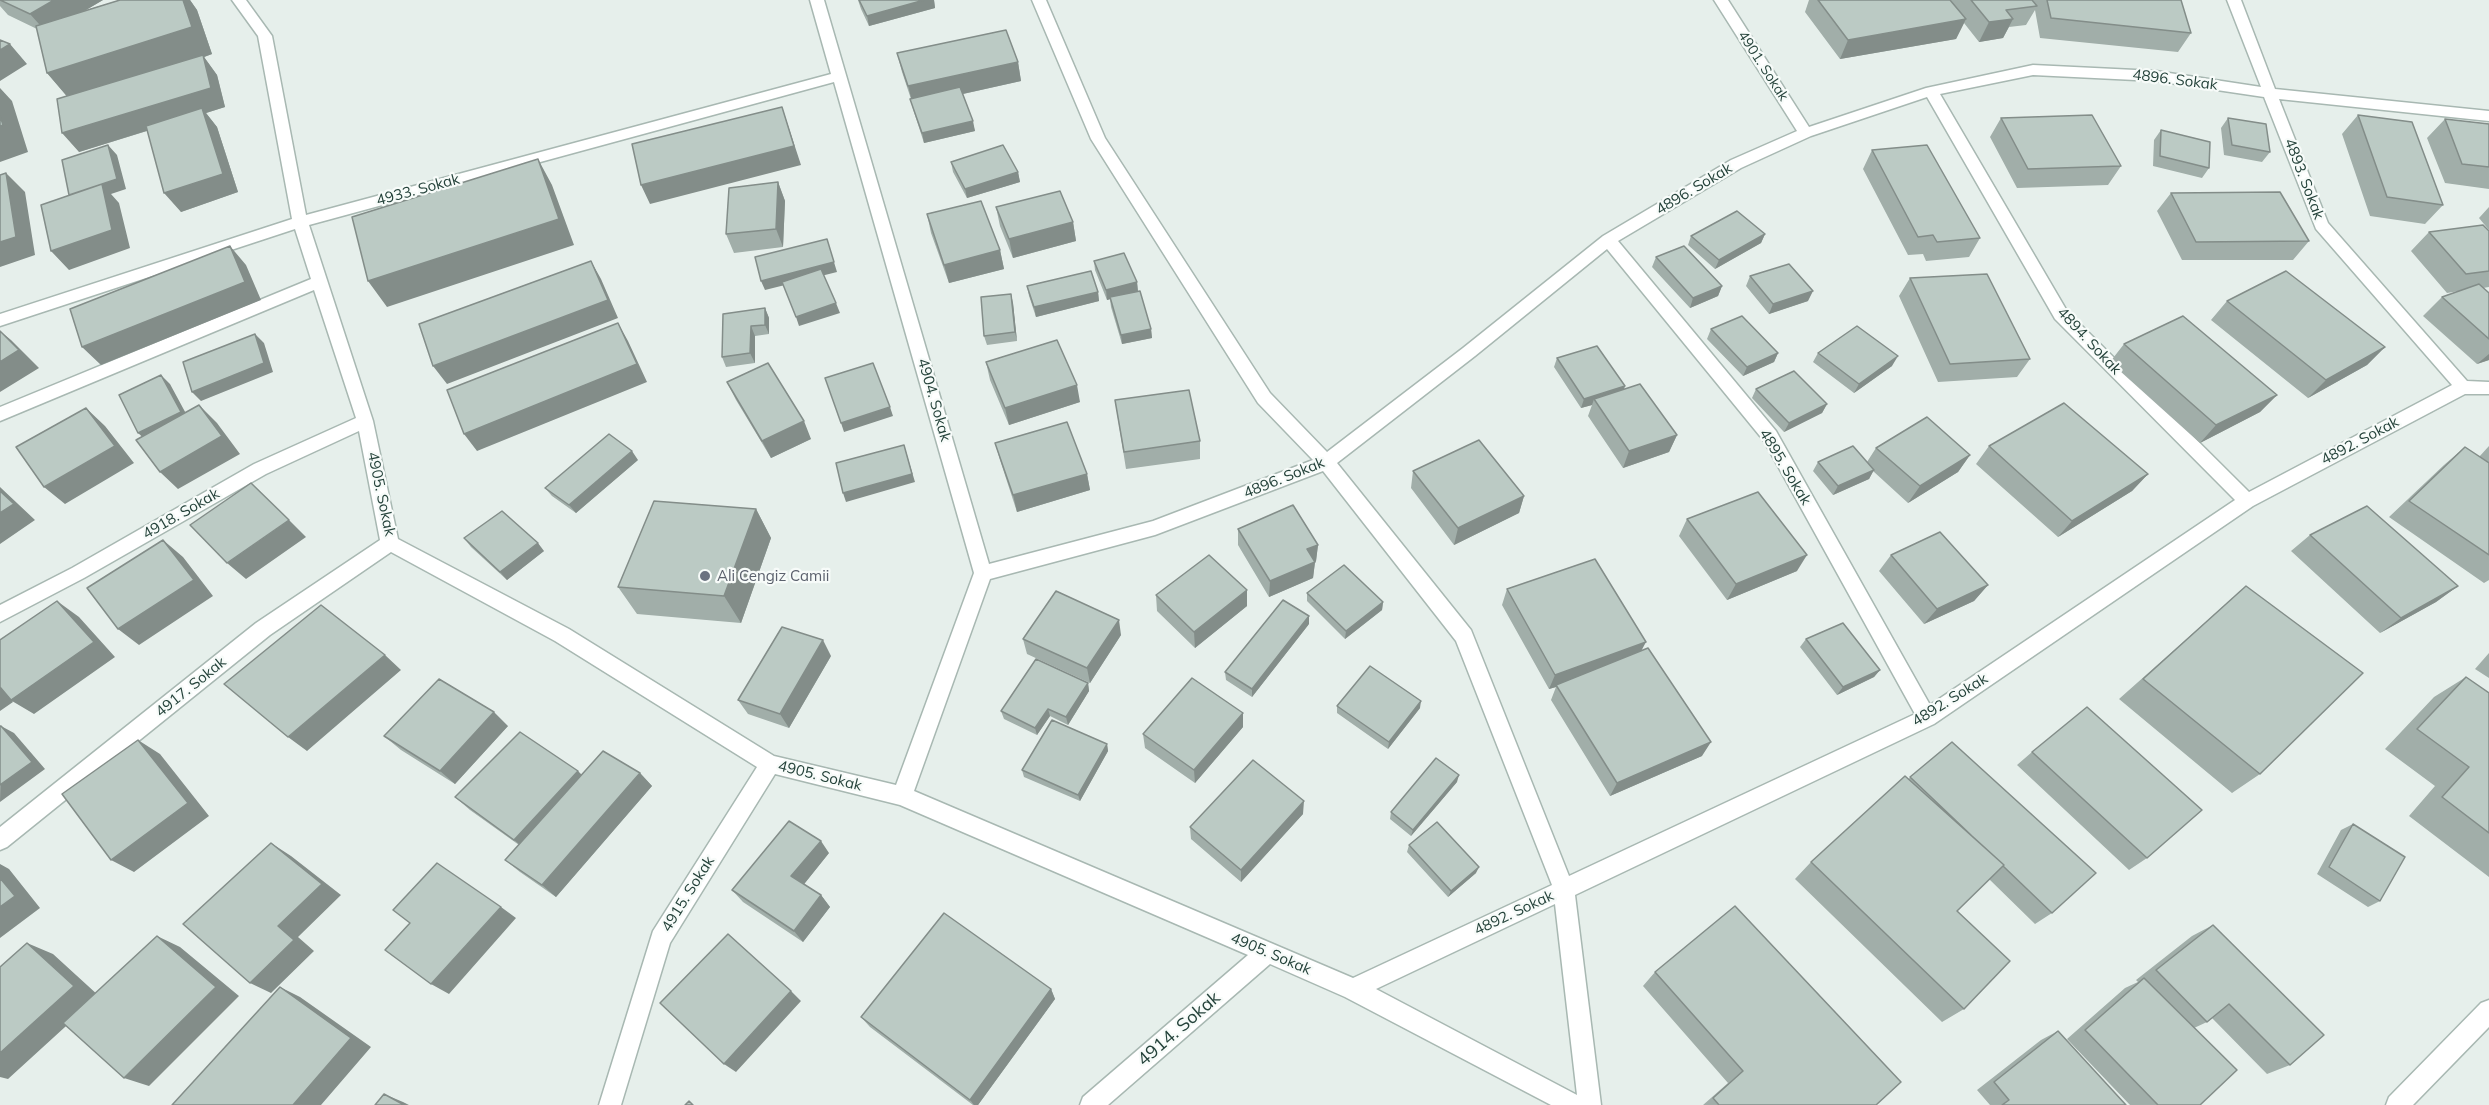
<!DOCTYPE html>
<style>
body{margin:0}
canvas{display:block;background:#e6efeb}
</style>
<canvas width="2489" height="1105"></canvas>
<script>
const context = document.querySelector('canvas').getContext('2d');
context.lineJoin = 'round';
function trace(path, color, width, dash) {
  context.strokeStyle = color;
  context.lineWidth = width;
  context.lineCap = dash ? 'butt' : 'round';
  context.setLineDash(dash || []);
  context.stroke(path);
}
function paint(path, color) {
  context.fillStyle = color;
  context.fill(path, 'evenodd');
}
function drawText(font, color, halo, rows, align = 'center') {
  context.font = font + ' Mulish,sans-serif';
  context.lineWidth = 4.5;
  context.setLineDash([]);
  context.textBaseline = 'middle';
  context.strokeStyle = halo;
  context.fillStyle = color;
  for (const [text, x, y, turn = 0] of rows) {
    context.save();
    context.translate(x, y);
    context.rotate((+turn || 0) * Math.PI / 180);
    context.textAlign = isNaN(turn) ? turn : align;
    if (halo) context.strokeText(text, 0, 0);
    context.fillText(text, 0, 0);
    context.restore();
  }
}
const minor = new Path2D(`
 M232 0H246L272 36 306 215 831 74 810 0H824L989 564 1153 521 1313 460 1258 403 1091 139 1032 0H1046L1105 138 1270 393 1327 452 1463 348 1603 236 1731 160 1797 131 1714 0H1728L1809 127 1926 88 2033 65 2156 71 2261 87 2227 0H2241L2275 89 2489 111V121L2279 99 2328 223 2467 381 2489 382V394H2465L2253 506 1934 724 1575 895 1601 1105H1551L1345 997 1270 964 1108 1105H1080L1083 1097 1248 955 900 805 775 774 670 943 621 1105H599L653 931 757 767 555 641 391 552 270 635 7 847 0 850V827L256 623 380 540 359 431 266 474 84 578 0 622V605L72 568 254 464 356 418 314 290 0 421V407L311 279 295 229 0 326V314L292 219 258 36ZM2033 75 2156 81 2264 97 2316 229 2452 385 2249 492 2067 311 1940 94ZM834 82 974 573 896 785 774 756 569 629 398 539 373 421 309 225ZM1927 97 2055 319 2235 500 1930 705 1776 431 1618 241 1741 168 1811 136ZM1607 249 1764 441 1915 714 1569 876 1471 630 1337 463 1475 356ZM1323 471 1456 641 1552 885 1353 978 914 791 990 579 1155 535ZM1555 904 1577 1095 1376 989Z
 M2489 1000V1027L2413 1105H2386L2389 1097 2481 1003Z`);
const wall = new Path2D(`
 M0 0H103L86 10 120 0H190L197 10 212 54 204 57 217 75 225 107 206 113 217 127 238 192 181 212 147 131 79 152 67 96 47 73 37 29 8 15 0 6Z
 M858 0H934L935 8 869 26 861 9Z
 M1809 0H2181L2191 33 2178 52 2040 38 2035 10 2026 25 2009 27 2003 38 1979 42 1964 23 1956 39 1840 59 1805 12Z
 M897 53 1018 62 1021 81 963 94 975 131 924 143 913 109 911 99 902 72Z
 M2358 115 2443 205 2425 224 2370 216 2342 134Z
 M2001 118 2121 166 2108 185 2017 188 1990 137Z
 M2228 118 2270 152 2262 162 2224 155 2221 128Z
 M2445 119 2489 124V189L2445 183 2427 138Z
 M2161 130 2209 168 2202 178 2153 166 2154 140Z
 M1872 150 1980 238 1969 257 1926 261 1923 254 1908 255 1863 169Z
 M951 162 1018 172 1020 182 967 198 953 172Z
 M778 182 785 201 783 247 734 253 726 234Z
 M2171 193 2309 241 2293 260H2182L2157 211Z
 M996 207 1073 222 1076 241 1013 258 1000 226Z
 M2489 207V230L2479 218Z
 M927 214 1000 250 1004 269 949 283 931 233Z
 M2489 231V287L2483 288 2489 293V360L2477 364 2423 316 2442 297 2459 291 2447 293 2411 251 2429 232Z
 M1765 234 1761 243 1715 269 1688 245 1691 236Z
 M1656 257 1722 286 1718 296 1690 308 1652 267Z
 M1094 261 1137 282 1138 292 1151 329 1152 338 1122 344 1111 307 1110 299 1107 300 1095 270Z
 M1750 276 1808 301 1769 314 1746 286Z
 M1910 278 2030 359 2017 377 1938 382 1899 296Z
 M1027 286 1098 292 1099 301 1036 317 1029 296Z
 M2227 301 2385 347 2367 365 2308 398 2211 320Z
 M1013 303 1017 341 987 345 984 336Z
 M765 308 769 318V334L755 336V363L726 367 722 357Z
 M1711 329 1778 353 1774 362 1743 376 1707 339Z
 M2124 344 2277 395 2260 412 2200 443 2110 362Z
 M1818 353 1892 366 1854 393 1813 362Z
 M1557 358 1625 386 1624 389 1677 435 1669 452 1623 468 1588 416 1592 405 1581 408 1554 367Z
 M986 362 1080 402 1009 425 990 380Z
 M727 382 811 439 771 458 736 400Z
 M1756 389 1827 404 1822 413 1784 432 1752 398Z
 M1115 400 1200 441V459L1126 469Z
 M995 443 1087 474 1090 490 1017 512 1000 460Z
 M1989 446 2148 474 2132 491 2058 537 1976 464Z
 M2489 446V580L2484 583 2389 517 2444 465 2465 447 2479 457Z
 M1876 448 1970 455 1958 472 1908 503 1873 471 1869 479 1833 495 1813 471 1818 462H1867Z
 M638 460 576 513 552 496 545 488Z
 M1413 471 1524 496 1519 513 1454 545 1411 488Z
 M756 509 771 538 741 623 637 614 618 587Z
 M1687 519 1797 571 1727 600 1679 536Z
 M1238 529 1318 545 1316 561 1315 562 1313 578 1269 597 1238 545Z
 M2310 535 2458 586 2436 602 2380 633 2291 551Z
 M464 538 544 551 507 580 471 547Z
 M1891 555 1988 585 1974 601 1924 624 1879 571Z
 M2246 586 2260 774 2232 793 2119 699Z
 M1507 589 1642 651 1702 756 1610 796 1551 700 1556 687 1549 689 1502 605Z
 M1247 590V606L1195 648 1157 611 1156 595Z
 M1307 593 1383 602 1382 610 1345 639 1307 601Z
 M1309 624 1252 697 1226 680 1225 672Z
 M1121 635 1090 683 1027 654 1023 639Z
 M1806 639 1880 670 1874 677 1837 695 1800 647Z
 M2489 653V678L2475 669Z
 M831 656 789 728 748 714 738 700Z
 M2466 677 2489 693V877L2409 816 2435 786 2385 749 2434 697Z
 M1088 683 1089 691 1068 725 1050 716 1037 735 1004 719 1001 711Z
 M1337 706 1420 708 1388 749 1337 713Z
 M508 726 455 784 401 750 384 736Z
 M1243 727 1195 783 1145 748 1143 734Z
 M1952 742 2052 913 2035 924 1989 879 1957 911 1964 1009 1942 1022 1795 879 1811 862Z
 M1107 744 1108 751 1080 801 1024 777 1022 770Z
 M2032 752 2147 858 2129 870 2017 765Z
 M640 773 652 786 556 897 520 872 505 860 519 845 470 810 455 797Z
 M1457 782 1411 836 1390 819 1391 812Z
 M1303 814 1241 882 1191 839 1190 827Z
 M2353 824 2380 901 2368 907 2317 874 2341 830Z
 M1409 845 1476 873 1448 897 1407 852Z
 M829 853 804 884 821 895 830 907 803 942 743 902 732 890Z
 M2213 925 2290 1065 2267 1074 2212 1018 2207 1022 2194 1028 2200 1105H2130L2067 1039 2125 988 2138 982 2136 980 2192 936Z
 M1655 972 1876 1105H1703L1728 1083 1643 986Z
 M1051 989 1055 999 978 1105H973L870 1027 861 1017Z
 M2058 1031 2126 1105H1990L1977 1090 2041 1040Z`);
const shadedWall = new Path2D(`
 M54 0H103L47 33 30 14Z
 M183 0H190L197 10 212 54 204 57 217 75 225 107 206 113 217 127 238 192 181 212 164 193 204 113 79 152 62 133 70 100 47 73Z
 M924 0H934L935 8 869 26 867 16Z
 M1966 19 1956 39 1840 59 1848 40Z
 M2013 19 2003 38 1979 42 1989 22Z
 M10 44 27 64 0 81V50Z
 M1018 62 1021 81 913 105 908 86Z
 M0 88 12 101 28 152 0 162Z
 M782 107 801 165 650 204 641 185Z
 M973 121 975 131 924 143 922 133Z
 M108 145 117 155 126 189 111 194 119 203 130 248 69 270 51 251 78 205Z
 M538 159 552 185 574 245 387 307 368 281Z
 M1018 172 1020 182 967 198 965 189Z
 M6 173 25 192 35 255 0 267V242Z
 M778 182 785 201 783 247 776 229Z
 M1073 222 1076 241 1013 258 1009 239Z
 M1765 234 1761 243 1715 269 1719 260Z
 M827 239 837 272 765 290 761 281Z
 M230 246 246 265 261 300 101 365 82 347Z
 M1000 250 1004 269 949 283 944 265Z
 M591 261 601 279 618 318 447 384 433 366Z
 M1137 282 1138 292 1107 300 1106 290Z
 M1722 286 1718 296 1690 308 1693 298Z
 M1813 291 1808 301 1769 314 1773 304Z
 M1098 292 1099 301 1036 317 1034 307Z
 M1011 294 1013 303 1017 341 1015 332Z
 M836 303 840 313 799 326 796 317Z
 M765 308 769 318V334L765 325Z
 M618 323 628 341 647 382 477 451 464 434Z
 M751 326 755 336V363L750 353Z
 M1151 329 1152 338 1122 344 1121 335Z
 M0 331 11 340 39 368 0 392Z
 M255 334 264 343 273 372 201 401 192 392Z
 M2385 347 2367 365 2308 398 2326 380Z
 M1778 353 1774 362 1743 376 1747 367Z
 M2489 354V360L2477 364Z
 M1898 356 1892 366 1854 393 1859 384Z
 M161 375 170 384 190 421 148 442 138 433Z
 M1077 385 1080 402 1009 425 1005 408Z
 M1625 386 1621 396 1594 399 1592 405 1581 408 1584 399Z
 M2277 395 2260 412 2200 443 2216 425Z
 M1827 404 1822 413 1784 432 1789 423Z
 M199 405 217 423 240 454 178 489 160 472Z
 M890 407 893 416 844 432 841 423Z
 M86 408 105 426 134 463 65 504 44 487Z
 M804 421 811 439 771 458 762 441Z
 M1677 435 1669 452 1623 468 1629 451Z
 M904 445 915 482 846 502 843 493Z
 M632 451 638 460 576 513 569 505Z
 M1970 455 1958 472 1908 503 1920 486Z
 M1874 470 1869 479 1833 495 1838 486Z
 M1087 474 1090 490 1017 512 1013 495Z
 M2148 474 2132 491 2058 537 2072 521Z
 M0 487 35 520 0 544Z
 M1524 496 1519 513 1454 545 1458 528Z
 M756 509 771 538 741 623 724 596Z
 M289 520 306 537 246 579 227 563Z
 M163 540 183 557 213 596 139 645 118 629Z
 M538 543 544 551 507 580 500 572Z
 M1318 545 1316 561 1315 562 1313 578 1269 597 1270 581 1307 549Z
 M1807 555 1797 571 1727 600 1736 584Z
 M1988 585 1974 601 1924 624 1937 609Z
 M2458 586 2436 602 2380 633 2401 618Z
 M1247 590V606L1195 648 1194 632Z
 M57 601 79 617 115 657 34 714 12 701 13 702 0 711V686Z
 M1383 602 1382 610 1345 639 1346 631Z
 M1309 616V624L1252 697V689Z
 M1119 620 1121 635 1090 683 1087 668Z
 M823 640 831 656 789 728 780 714Z
 M1646 642 1638 657 1556 685V687L1549 689 1555 675Z
 M385 655 401 670 307 751 288 737Z
 M1880 670 1874 677 1837 695 1843 687Z
 M1088 683 1089 691 1068 725 1066 717Z
 M1421 701 1420 708 1388 749 1389 742Z
 M1048 709 1050 716 1037 735 1035 728Z
 M494 712 508 726 455 784 440 771Z
 M1243 713V727L1195 783 1194 770Z
 M1 726 14 733 45 769 0 802Z
 M138 740 160 754 209 816 134 872 111 860Z
 M1711 742 1702 756 1610 796 1617 783Z
 M1107 744 1108 751 1080 801 1078 795Z
 M578 771 592 785 529 852 514 840Z
 M640 773 652 786 556 897 542 885Z
 M1459 775 1457 782 1411 836 1413 830Z
 M1304 801 1303 814 1241 882V870Z
 M821 841 829 853 801 888 791 876Z
 M271 843 291 856 341 895 298 937 314 951 271 993 250 983 278 926Z
 M0 864 9 869 40 908 0 938Z
 M1479 867 1476 873 1448 897 1451 891Z
 M821 895 830 907 803 942 794 931Z
 M501 907 516 918 449 994 431 984Z
 M157 936 180 947 239 996 149 1086 124 1078Z
 M27 943 53 954 99 996 8 1079 0 1077V1053Z
 M280 987 300 997 371 1047 321 1105H293Z
 M1051 989 1055 999 978 1105H974L970 1100Z
 M791 991 801 1001 736 1072 724 1064Z
 M384 1094 403 1102 409 1105H404Z`);
const building = new Path2D(`
 M0 0H54L30 14Z
 M120 0H183L192 27 47 73 36 26Z
 M859 0H924L867 16Z
 M1818 0H1950L1966 19 1848 40Z
 M1971 0H2032L2037 6 2006 10 2013 19 1989 22Z
 M2047 0H2181L2191 33 2051 18Z
 M1006 30 1018 62 908 86 897 53Z
 M0 40 10 44 0 50Z
 M203 55 211 88 62 133 57 99Z
 M960 87 973 121 922 133 910 99Z
 M782 107 794 146 641 185 632 144Z
 M202 108 223 174 164 193 146 126Z
 M2092 115 2121 166 2028 169 2001 118Z
 M2358 115 2412 122 2443 205 2387 197Z
 M0 116 3 125 0 126Z
 M2228 118 2266 124 2270 152 2232 145Z
 M2445 119 2489 124V167L2462 164Z
 M2161 130 2210 142 2209 168 2160 156Z
 M108 145 117 179 69 195 62 160Z
 M1003 145 1018 172 965 189 951 162Z
 M1927 145 1980 238 1937 242 1933 235 1918 237 1872 150Z
 M538 159 559 219 368 281 352 217Z
 M6 173 16 237 0 242V175Z
 M778 182 776 229 726 234 729 188Z
 M102 184 112 230 51 251 41 205Z
 M1060 191 1073 222 1009 239 996 207Z
 M2280 192 2309 241 2196 242 2171 193Z
 M981 201 1000 250 944 265 927 214Z
 M1737 211 1765 234 1719 260 1691 236Z
 M2483 225 2489 231V271L2466 274 2429 232Z
 M827 239 834 262 761 281 755 257Z
 M230 246 245 282 82 347 70 309Z
 M1684 246 1722 286 1693 298 1656 257Z
 M1124 253 1137 282 1106 290 1094 261Z
 M591 261 608 300 433 366 419 324Z
 M1789 264 1813 291 1773 304 1750 276Z
 M821 269 836 303 796 317 782 282Z
 M1091 271 1098 292 1034 307 1027 286Z
 M2286 271 2385 347 2326 380 2227 301Z
 M1987 274 2030 359 1950 364 1910 278Z
 M2479 284 2489 293V339L2442 297Z
 M1140 291 1151 329 1121 335 1110 297Z
 M1011 294 1015 332 984 336 981 297Z
 M765 308V325L751 326 750 353 722 357 723 314Z
 M1742 316 1778 353 1747 367 1711 329Z
 M2183 316 2277 395 2216 425 2124 344Z
 M618 323 637 364 464 434 447 390Z
 M1857 326 1898 356 1859 384 1818 353Z
 M0 331 19 350 0 362Z
 M255 334 264 363 192 392 183 362Z
 M1057 340 1077 385 1005 408 986 362Z
 M1597 346 1625 386 1584 399 1557 358Z
 M768 363 804 421 762 441 727 382Z
 M873 363 890 407 841 423 825 378Z
 M1794 371 1827 404 1789 423 1756 389Z
 M161 375 181 412 138 433 119 395Z
 M1640 384 1677 435 1629 451 1594 399Z
 M1189 390 1200 441 1124 452 1115 400Z
 M2064 403 2148 474 2072 521 1989 446Z
 M199 405 222 436 160 472 136 440Z
 M86 408 115 446 44 487 16 447Z
 M1927 417 1970 455 1920 486 1876 448Z
 M1067 422 1087 474 1013 495 995 443Z
 M609 434 632 451 569 505 545 488Z
 M1479 440 1524 496 1458 528 1413 471Z
 M904 445 912 474 843 493 836 463Z
 M1853 446 1874 470 1838 486 1818 462Z
 M2465 447 2489 463V555L2409 501Z
 M251 483 289 520 227 563 190 525Z
 M0 491 14 504 0 513Z
 M1758 492 1807 555 1736 584 1687 519Z
 M654 501 756 509 724 596 618 587Z
 M1293 505 1318 545 1307 549 1315 562 1270 581 1238 529Z
 M2367 506 2458 586 2401 618 2310 535Z
 M502 511 538 543 500 572 464 538Z
 M1940 532 1988 585 1937 609 1891 555Z
 M163 540 194 580 118 629 87 588Z
 M1209 555 1247 590 1194 632 1156 595Z
 M1595 559 1646 642 1555 675 1507 589Z
 M1344 565 1383 602 1346 631 1307 593Z
 M2246 586 2363 673 2260 774 2143 679Z
 M1056 591 1119 620 1087 668 1023 639Z
 M1283 600 1309 616 1252 689 1225 672Z
 M57 601 94 642 11 700 0 687V640Z
 M321 605 385 655 288 737 224 684Z
 M1843 623 1880 670 1843 687 1806 639Z
 M782 627 823 640 780 714 738 700Z
 M1648 648 1711 742 1617 783 1556 685Z
 M1036 659 1088 683 1066 717 1048 709 1035 728 1001 711Z
 M1370 666 1421 701 1389 742 1337 706Z
 M2466 677 2489 693V833L2442 797 2469 767 2417 729Z
 M1192 678 1243 713 1194 770 1143 734Z
 M439 679 494 712 440 771 384 736Z
 M2087 707 2202 810 2147 858 2032 752Z
 M1052 720 1107 744 1078 795 1022 770Z
 M0 726H1L32 762 0 785Z
 M520 732 578 771 514 840 455 797Z
 M138 740 188 803 111 860 62 794Z
 M1952 742 2096 873 2052 913 2003 866 2004 865 1972 836 1910 777Z
 M603 751 640 773 542 885 505 860Z
 M1436 758 1459 775 1413 830 1391 812Z
 M1253 760 1304 801 1241 870 1190 827Z
 M1905 776 2004 865 1957 911 2010 961 1964 1009 1811 862Z
 M789 821 821 841 791 876 821 895 794 931 732 890Z
 M1437 822 1479 867 1451 891 1409 845Z
 M2353 824 2405 857 2380 901 2329 867Z
 M271 843 322 884 278 926 294 940 250 983 183 924Z
 M437 863 501 907 431 984 385 950 410 923 393 910Z
 M0 878 15 896 0 907Z
 M1735 906 1901 1082 1876 1105H1719L1713 1098 1743 1071 1655 972Z
 M944 913 1051 989 970 1100 861 1017Z
 M2213 925 2324 1035 2290 1065 2229 1004 2207 1022 2156 970Z
 M728 934 791 991 724 1064 660 1003Z
 M157 936 216 987 124 1078 63 1023Z
 M27 943 74 986 0 1053V967Z
 M2144 978 2237 1070 2200 1105H2158L2085 1030Z
 M280 987 351 1038 293 1105H172Z
 M2058 1031 2126 1105H2002L2009 1100 1994 1082Z
 M384 1094 404 1105H375Z
 M689 1101 693 1105H685Z`);
const markers = [
 [705,576,6,"#6b7280"]
];
const farStreetnames = [
 ["4901. Sokak",1763,66,57]
];
const streetNames = [
 ["4896. Sokak",2175,80,7],
 ["4893. Sokak",2304,179,69],
 ["4896. Sokak",1694,189,-31],
 ["4933. Sokak",418,190,-15],
 ["4894. Sokak",2089,341,47],
 ["4904. Sokak",934,400,74],
 ["4892. Sokak",2360,441,-28],
 ["4895. Sokak",1785,467,59],
 ["4896. Sokak",1284,478,-22],
 ["4905. Sokak",381,494,78],
 ["4918. Sokak",181,514,-30],
 ["4917. Sokak",191,687,-39],
 ["4892. Sokak",1950,700,-32],
 ["4905. Sokak",820,776,14],
 ["4915. Sokak",688,894,-58],
 ["4892. Sokak",1514,913,-25],
 ["4905. Sokak",1271,954,23]
];
const worshipNames = [
 ["Ali Cengiz Camii",717,576]
];
const nearStreetnames = [
 ["4914. Sokak",1179,1029,-41]
];
trace(minor, '#a8b8b2', 3);
paint(minor, '#fff');
paint(wall, '#a1aea9');
paint(shadedWall, '#838d89');
paint(building, '#bbcac4');
trace(building, '#838d89', 1.5);
for (const [x, y, r, color] of markers) {
  const dot = new Path2D();
  dot.arc(x, y, r, 0, 2 * Math.PI);
  context.fillStyle = color;
  context.fill(dot);
  trace(dot, '#f7fbf9', 2);
}
drawText('14px', '#24423a', '#f7fbf9', farStreetnames);
drawText('15px', '#24423a', '#f7fbf9', streetNames);
drawText('15px', '#5b616d', '#f7fbf9', worshipNames, 'left');
drawText('18px', '#24423a', '#f7fbf9', nearStreetnames);
</script>
